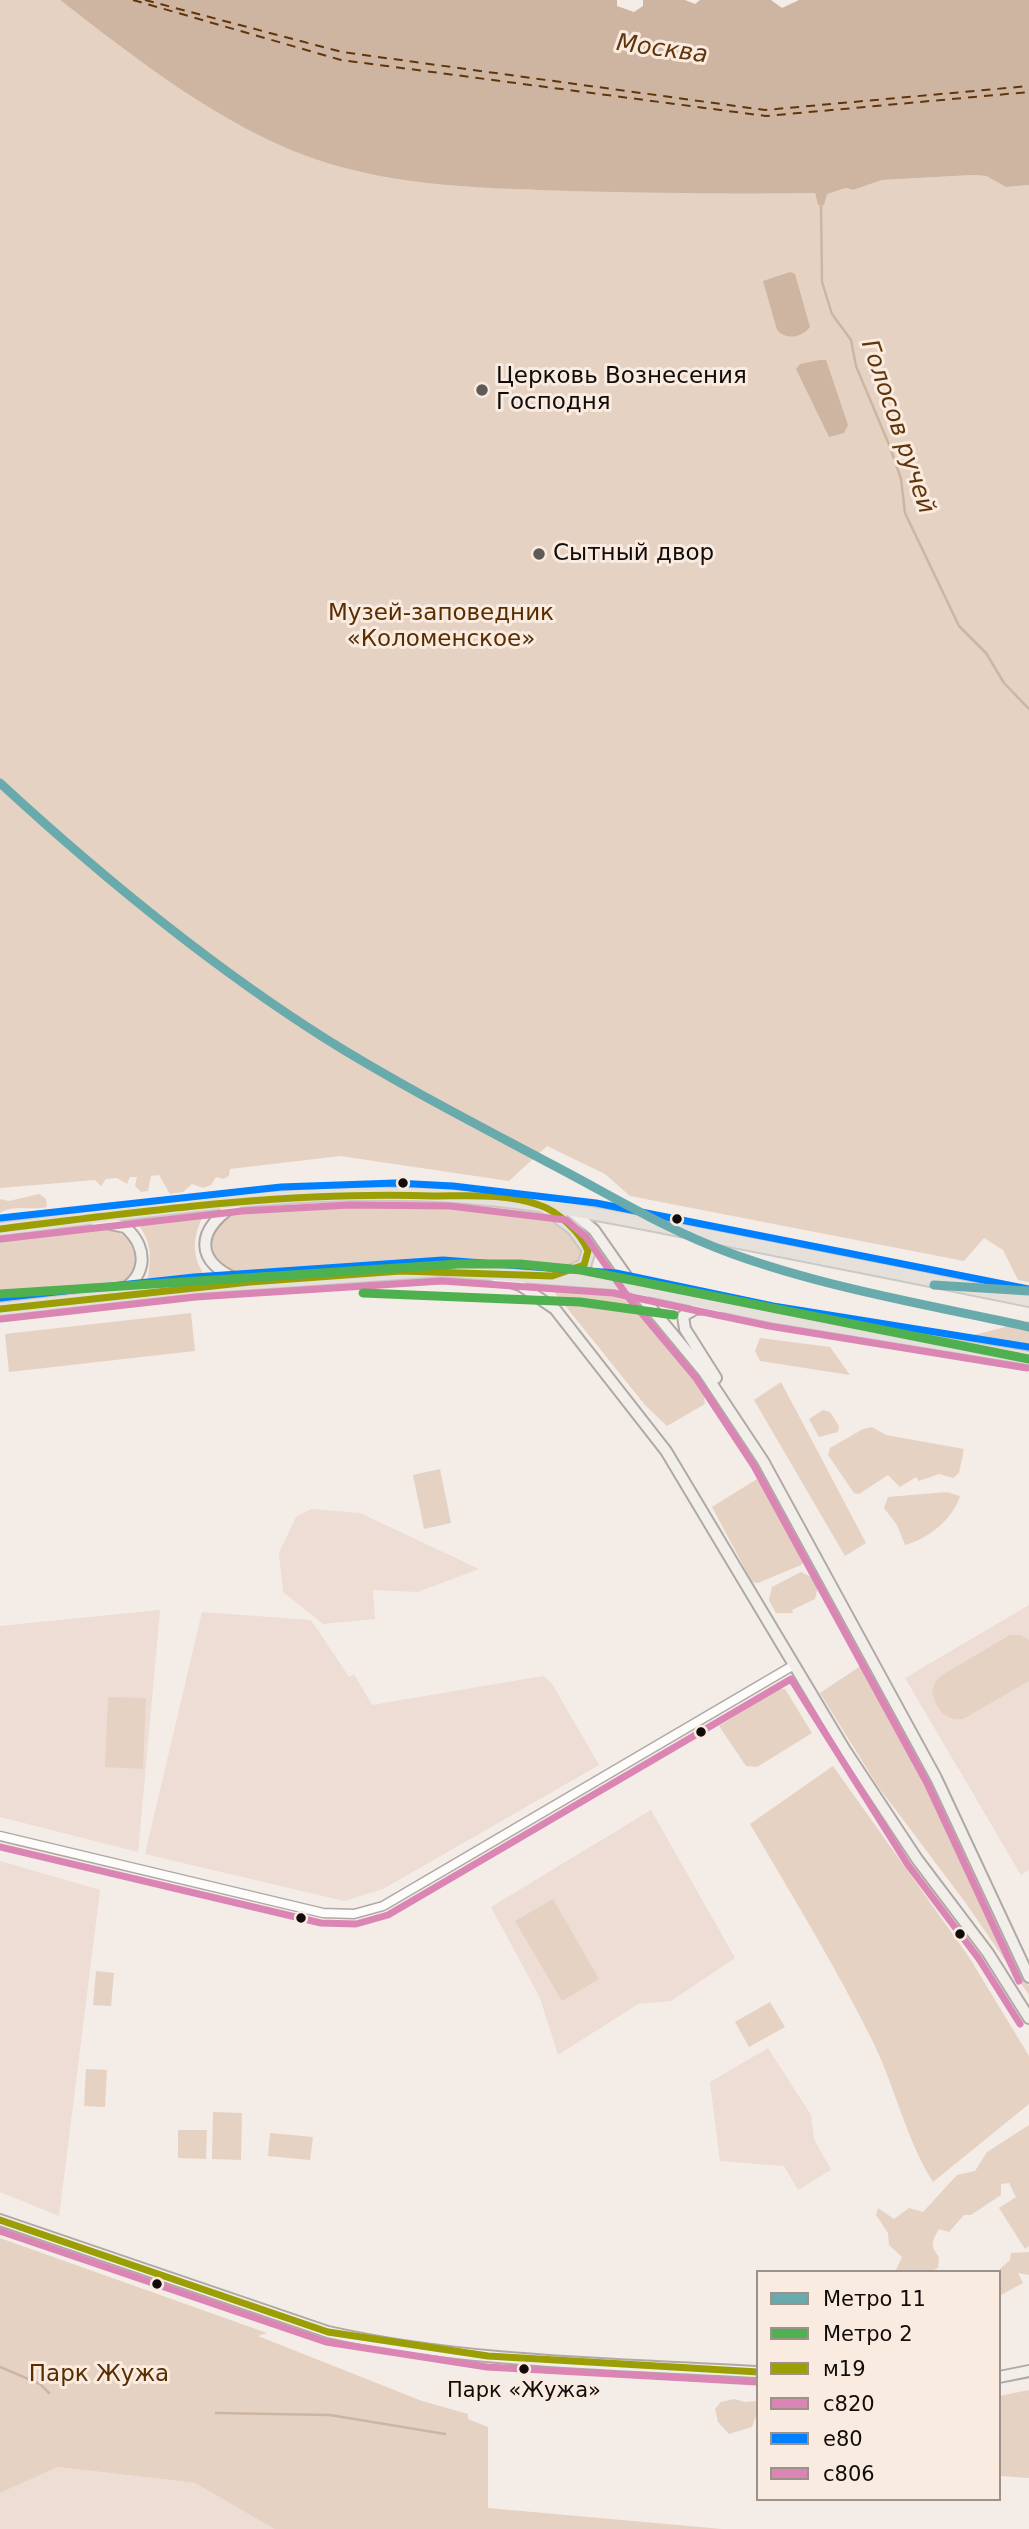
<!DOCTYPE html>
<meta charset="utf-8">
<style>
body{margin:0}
#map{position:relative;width:1029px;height:2529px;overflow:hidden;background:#f4ece7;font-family:"DejaVu Sans",sans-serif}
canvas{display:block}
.legend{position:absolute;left:756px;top:2270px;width:245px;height:231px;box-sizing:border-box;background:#faebe1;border:2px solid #9d928b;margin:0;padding:9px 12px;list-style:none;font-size:21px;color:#110c09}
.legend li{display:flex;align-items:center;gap:14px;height:35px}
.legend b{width:35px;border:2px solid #9d928b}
</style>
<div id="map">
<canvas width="1029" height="2529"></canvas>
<ul class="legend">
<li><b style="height:9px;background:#69abac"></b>Метро 11</li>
<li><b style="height:9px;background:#4fb04f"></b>Метро 2</li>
<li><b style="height:9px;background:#9c9e06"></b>м19</li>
<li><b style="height:9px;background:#db85b4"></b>с820</li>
<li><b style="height:9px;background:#007ffe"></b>е80</li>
<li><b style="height:9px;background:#db85b4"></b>с806</li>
</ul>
</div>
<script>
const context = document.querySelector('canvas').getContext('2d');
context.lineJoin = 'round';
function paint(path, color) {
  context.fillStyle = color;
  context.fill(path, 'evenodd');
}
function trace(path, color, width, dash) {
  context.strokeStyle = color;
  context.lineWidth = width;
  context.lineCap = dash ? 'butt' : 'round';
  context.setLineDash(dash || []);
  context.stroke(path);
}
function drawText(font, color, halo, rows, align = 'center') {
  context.font = font + ' "DejaVu Sans",sans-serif';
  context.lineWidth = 6;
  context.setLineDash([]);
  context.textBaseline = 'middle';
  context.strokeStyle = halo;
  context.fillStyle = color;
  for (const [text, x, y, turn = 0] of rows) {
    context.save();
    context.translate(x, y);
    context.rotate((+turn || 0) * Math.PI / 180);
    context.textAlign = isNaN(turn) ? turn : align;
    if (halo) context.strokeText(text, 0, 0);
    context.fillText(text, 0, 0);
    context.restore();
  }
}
const built = new Path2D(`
 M311 1509 360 1513 479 1569 418 1592 373 1590 375 1619 323 1624 283 1592 279 1553 296 1517Z
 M1029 1605V1870L1021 1875 905 1678Z
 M160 1610 138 1852 0 1817V1626Z
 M202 1612 311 1620 349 1677 354 1674 372 1705 543 1676 551 1682 599 1765 383 1889 344 1901 145 1854Z
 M651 1810 735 1958 671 2001 638 2004 558 2055 540 1998 491 1907Z
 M0 1861 100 1890 59 2216 0 2192Z
 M768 2048 811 2115 814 2139 831 2170 798 2190 784 2166 720 2161 710 2082Z
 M58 2467 195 2483 277 2529H0V2493Z`);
const green = new Path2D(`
 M0 0H60L142 62 221 113 314 158 342 166 425 182 533 190 815 193 818 205 827 194 846 188 853 190 882 180 973 175 986 176 1006 187 1029 185V1282L1018 1280 1003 1250 984 1238 964 1261 630 1196 605 1174 547 1146 509 1181 340 1156 230 1169 229 1176 223 1179 216 1177 211 1185 203 1188 192 1184 183 1192 170 1194 159 1175 151 1176 148 1191 141 1192 135 1186 137 1177H130L127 1184 117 1178 106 1179 101 1186 95 1180 0 1188Z
 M39 1194 46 1199 47 1207C31 1211 15 1204 0 1213V1199L9 1201Z
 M366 1203 535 1214 562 1227 578 1241 584 1254 575 1266 562 1267 406 1260 240 1276C219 1266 207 1255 214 1230L232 1211Z
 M203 1216C191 1241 192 1258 208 1281L146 1289C150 1263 155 1246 137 1223Z
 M106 1228C142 1236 148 1273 114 1288L0 1302V1241Z
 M551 1288 626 1294 702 1386 705 1404 667 1426 645 1405Z
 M191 1313 195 1351 9 1372 5 1334Z
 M1029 1321V1350L962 1338Z
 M760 1338 830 1347 850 1375 760 1361 755 1351Z
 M781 1382 866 1543 845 1556 754 1400Z
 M823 1410 830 1412 839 1426 838 1432 819 1437 809 1419Z
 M872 1427 886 1435 964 1449 959 1473 953 1478 939 1474 919 1481 916 1477 900 1487 888 1475 859 1494 854 1493 828 1455 830 1448 863 1429Z
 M440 1469 451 1523 424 1529 413 1475Z
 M757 1479 807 1556 801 1565 758 1583 752 1582 712 1507Z
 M947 1492 960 1496C953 1519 928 1539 905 1545L897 1525 884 1508 888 1497Z
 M801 1572 815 1579 818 1586 815 1599 792 1610 793 1613H776L769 1600 772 1587Z
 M1010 1635H1021L1029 1640V1681L963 1719C945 1721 936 1709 932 1692L935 1682 942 1675Z
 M865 1663 932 1788 993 1919 1029 1986V1995L965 1902 877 1785 820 1693Z
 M779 1689H785L812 1733 757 1767 746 1766 719 1726Z
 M108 1697 146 1698 143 1769 105 1767Z
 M833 1766 969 1957 1029 2056V2104L933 2182C906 2139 896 2090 874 2044 837 1969 793 1897 750 1824Z
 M553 1899 599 1979 562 2001 515 1921Z
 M96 1971 114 1973 111 2006 93 2005Z
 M770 2002 785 2027 749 2047 735 2022Z
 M86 2069 107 2070 105 2107 84 2106Z
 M213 2112 242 2113 241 2160 212 2159Z
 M1029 2125V2246L1025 2249 999 2208 1016 2197 1009 2183 1001 2184V2195L971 2215H964L949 2232 939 2229C932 2241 930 2246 939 2257L938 2268 929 2272H895L902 2257 889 2245 888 2233 876 2215 878 2208 894 2219 909 2208 923 2212 957 2175 975 2171 987 2152Z
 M178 2130H207L206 2159 178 2158Z
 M270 2133 313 2137 310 2160 268 2156Z
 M0 2238 267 2333 258 2336 422 2401 468 2414V2419L488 2427V2508L722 2529H275L195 2483 58 2467 0 2493Z
 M1029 2252V2275L1018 2273 1023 2283 999 2296 1000 2269 1010 2260 1011 2253Z
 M1029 2390V2478L999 2476V2396Z
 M734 2399 745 2402 757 2401 758 2411 752 2427 729 2434 718 2422 715 2409 721 2402Z`);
const water = new Path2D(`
 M60 0H617V6L634 12 643 6V0H685L695 4 700 0H771L782 8 799 0H1029V185L1006 187 986 176 973 175 882 180 853 190 846 188 827 194 824 205H818L815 193C734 194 652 193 571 191 486 188 397 187 315 159 221 126 138 60 60 0Z
 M790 272 795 274 810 327C802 337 787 341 777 330L763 281Z
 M820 360H826L848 425 844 433 829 437 796 369 800 364Z`);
const stream = new Path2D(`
 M821 205 822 282 832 314 851 340 856 366 890 447 901 479 905 513 959 626 986 653 1004 683 1029 709
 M0 2367 40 2384 49 2393
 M216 2413 330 2415 445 2434`);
const ferry = new Path2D(`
 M133 0 341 60 766 116 1029 92
 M145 0 342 52 765 110 1029 86`);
const street = new Path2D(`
 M0 1836 323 1913 354 1914 383 1906 794 1665`);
const secondary = new Path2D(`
 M241 1201C194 1229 191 1263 246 1283
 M570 1210 594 1230 636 1290 704 1372 763 1461 936 1778 1029 1977
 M96 1221 125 1227C151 1249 146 1282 114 1293
 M496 1277 520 1285 555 1309 666 1451 845 1750 917 1859 988 1953 1029 2018
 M716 1378 685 1329 683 1316 695 1309 719 1307
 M0 2220 328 2332C468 2363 615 2364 758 2372
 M999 2377 1029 2371`);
const primary = new Path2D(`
 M545 1207 574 1229 589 1250 584 1266 561 1275
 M0 1229C150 1211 301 1186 452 1196 547 1202 641 1222 734 1241 832 1260 931 1280 1029 1300
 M0 1309 195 1287 442 1270 614 1283 771 1316 1029 1358`);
const bus1 = new Path2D(`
 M0 1229C144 1211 288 1191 434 1196 467 1196 507 1193 539 1205 558 1211 581 1233 588 1251L584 1265 552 1276 401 1271 250 1282 0 1309
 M0 2220 328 2332 488 2356 758 2372`);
const bus2 = new Path2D(`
 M1 1239 242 1211 350 1205 450 1206 566 1220 586 1237 628 1297 696 1378 754 1466 927 1783 1019 1981
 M0 1847 321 1923 356 1924 388 1915 791 1679 908 1865 979 1959 1020 2024`);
const bus3 = new Path2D(`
 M0 1218 281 1187 395 1183 453 1186 596 1203 1029 1289
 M0 1298 194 1277 443 1260 616 1273 773 1306 1029 1347`);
const bus4 = new Path2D(`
 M1 1319 196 1297 442 1281 613 1293 769 1326 1027 1368
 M0 2231 326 2342 487 2367 757 2382`);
const metro1 = new Path2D(`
 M0 783C102 877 209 965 326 1039 398 1084 474 1123 549 1163 609 1194 666 1230 730 1253 826 1288 929 1305 1029 1327
 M934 1285 1029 1291`);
const metro2 = new Path2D(`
 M363 1293 580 1302 674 1315
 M0 1294 458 1264H520L581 1270 1029 1359`);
const markers = [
 [482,390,7,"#605a57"],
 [539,554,7,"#605a57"],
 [403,1183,6,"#110c09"],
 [677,1219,6,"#110c09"],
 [701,1732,6,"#110c09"],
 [301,1918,6,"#110c09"],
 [960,1934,6,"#110c09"],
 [157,2284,6,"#110c09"],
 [524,2369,6,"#110c09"]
];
const busNames = [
 ["Парк «Жужа»",524,2392]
];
const poiNames = [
 ["Церковь Вознесения",496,377],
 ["Господня",496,403],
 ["Сытный двор",553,554]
];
const parkNames = [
 ["Музей-заповедник",441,614],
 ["«Коломенское»",441,640],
 ["Парк Жужа",99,2375]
];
const waterNames = [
 ["Москва",662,50,8],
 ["Голосов ручей",897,427,71]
];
paint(built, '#edddd4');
paint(green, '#e5d2c3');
paint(water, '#ceb5a2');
trace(stream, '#ceb5a2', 2.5);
trace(ferry, '#61350a', 2, [9, 7]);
trace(street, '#afa9a5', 11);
trace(secondary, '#afa9a5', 14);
trace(primary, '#cbc7c5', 16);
trace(street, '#fdfcfb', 8);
trace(secondary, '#f2efeb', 10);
trace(primary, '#e6e0db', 12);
trace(bus1, '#9c9e06', 7);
trace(bus2, '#db85b4', 7);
trace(bus3, '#007ffe', 7);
trace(bus4, '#db85b4', 7);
trace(metro1, '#69abac', 9);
trace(metro2, '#4fb04f', 9);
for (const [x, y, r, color] of markers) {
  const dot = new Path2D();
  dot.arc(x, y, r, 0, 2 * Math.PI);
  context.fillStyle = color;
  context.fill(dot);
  trace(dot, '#faebe1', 2.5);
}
drawText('21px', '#110c09', '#faebe1', busNames);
drawText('23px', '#110c09', '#faebe1', poiNames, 'left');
drawText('23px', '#582d00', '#faebe1', parkNames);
drawText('italic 24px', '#61350a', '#faebe1', waterNames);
</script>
